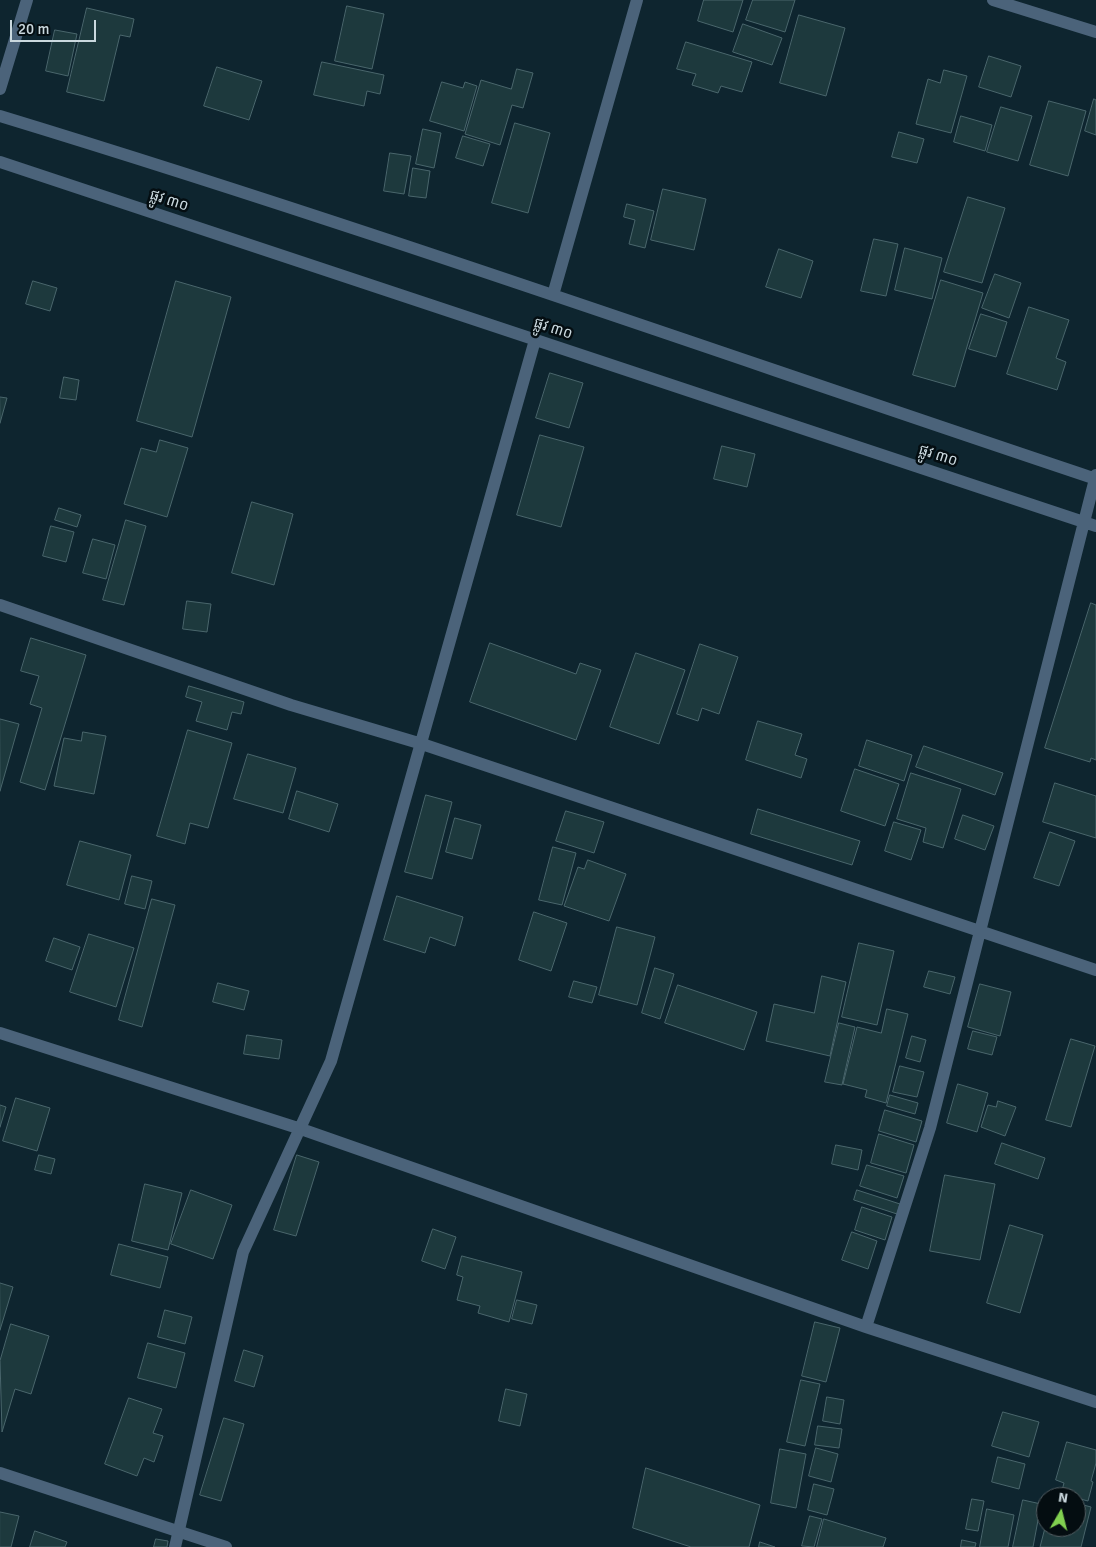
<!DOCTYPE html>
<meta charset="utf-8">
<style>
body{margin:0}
#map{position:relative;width:1096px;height:1547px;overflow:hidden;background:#0e252f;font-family:Signika,sans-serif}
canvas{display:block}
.north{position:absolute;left:1036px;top:1487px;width:50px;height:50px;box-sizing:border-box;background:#040d11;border:1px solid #535e63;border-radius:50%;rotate:8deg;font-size:14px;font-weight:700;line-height:20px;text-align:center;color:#cad8de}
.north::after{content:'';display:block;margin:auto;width:18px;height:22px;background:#81d050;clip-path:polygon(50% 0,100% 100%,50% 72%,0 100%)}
.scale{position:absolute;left:10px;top:20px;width:86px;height:22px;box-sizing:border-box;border:2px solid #cad8de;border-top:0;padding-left:6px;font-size:15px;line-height:18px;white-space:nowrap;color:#cad8de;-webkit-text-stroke:4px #040d11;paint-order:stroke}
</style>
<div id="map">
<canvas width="1096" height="1547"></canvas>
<div class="north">N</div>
<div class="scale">20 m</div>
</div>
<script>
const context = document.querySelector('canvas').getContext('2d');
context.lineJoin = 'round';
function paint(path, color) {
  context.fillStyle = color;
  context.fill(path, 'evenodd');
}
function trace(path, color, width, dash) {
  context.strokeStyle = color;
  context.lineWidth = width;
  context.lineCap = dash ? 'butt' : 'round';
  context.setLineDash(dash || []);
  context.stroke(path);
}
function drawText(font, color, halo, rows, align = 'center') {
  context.font = font + ' Signika,"Noto Sans Khmer",sans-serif';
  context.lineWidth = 5;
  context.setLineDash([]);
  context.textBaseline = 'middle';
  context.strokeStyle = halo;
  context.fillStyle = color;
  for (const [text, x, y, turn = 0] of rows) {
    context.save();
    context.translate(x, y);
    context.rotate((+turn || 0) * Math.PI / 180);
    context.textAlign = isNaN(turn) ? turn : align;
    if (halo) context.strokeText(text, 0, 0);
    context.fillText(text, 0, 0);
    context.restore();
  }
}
const building = new Path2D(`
 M704 0H743L733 32 698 21Z
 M753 0H795L785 32 746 20Z
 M347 6 384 14 372 69 335 61Z
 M87 8 134 19 130 37 120 35 104 101 67 92Z
 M799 15 845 28 826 96 780 83Z
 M743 24 782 38 772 65 733 52Z
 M55 30 77 34 68 76 46 71Z
 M686 42 752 62 742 92 721 86 718 93 692 85 696 74 677 69Z
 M989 56 1021 66 1011 97 979 87Z
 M322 62 384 75 380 94 367 91 364 106 314 95Z
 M217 67 262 81 249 120 204 106Z
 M517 69 533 73 523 108 512 105 500 145 465 134 481 80 511 89Z
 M944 70 967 76 951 133 916 124 928 79 940 83Z
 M442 82 463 88 465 82 477 86 464 131 430 121Z
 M1094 99 1096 100V135L1085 131Z
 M1049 101 1086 111 1068 176 1030 165Z
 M1001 107 1032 116 1018 161 987 152Z
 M961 116 992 125 985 151 954 142Z
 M515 123 550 133 528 213 492 203Z
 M423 129 441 133 434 168 416 164Z
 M899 132 924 139 917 163 892 157Z
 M463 136 490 144 483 166 456 158Z
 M390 153 411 156 404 194 384 191Z
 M413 168 430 171 426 198 409 196Z
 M663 189 706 199 694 250 651 240Z
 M968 197 1005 208 982 283 944 272Z
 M627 204 654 211 645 248 629 244 635 220 624 217Z
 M874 239 898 244 886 296 861 291Z
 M905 248 942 258 932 299 895 290Z
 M779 249 813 261 801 298 766 287Z
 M995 274 1021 283 1009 318 982 308Z
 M941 280 983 293 955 387 913 375Z
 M33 281 57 288 50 311 26 304Z
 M176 281 231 297 192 437 137 421Z
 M1029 307 1069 320 1056 358 1066 362 1057 390 1007 374Z
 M981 314 1007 322 996 357 969 349Z
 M550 373 583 383 569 428 536 418Z
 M64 377 79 380 76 400 60 398Z
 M0 397 7 398 0 423Z
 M540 435 584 447 561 527 517 515Z
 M160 440 188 448 167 517 124 504 141 448 156 452Z
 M722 446 755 454 747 487 714 479Z
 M252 502 293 514 274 585 232 573Z
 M59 508 81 515 77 527 55 520Z
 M126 520 146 526 124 605 103 600Z
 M51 526 74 532 66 562 43 556Z
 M93 539 115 545 106 579 83 573Z
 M187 601 211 604 207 632 183 629Z
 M1091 603 1096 605V760L1091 758 1090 762 1045 748Z
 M31 638 86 655 45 790 20 782 42 708 30 704 39 676 21 671Z
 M490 643 576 674 580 663 601 670 576 740 470 702Z
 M700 644 738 657 719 714 702 708 698 721 677 714Z
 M636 653 685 670 659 744 610 727Z
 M189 686 244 702 241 714 232 712 227 730 196 721 202 702 186 697Z
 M0 719 19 724 0 791Z
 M758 721 802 734 795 755 807 759 801 778 746 760Z
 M188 730 232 743 208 828 190 823 185 844 157 836Z
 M83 732 106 736 94 794 54 786 64 738 81 741Z
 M867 740 912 755 904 781 859 766Z
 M924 746 1003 773 995 795 916 767Z
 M248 754 296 768 283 813 234 799Z
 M855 769 899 784 885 826 841 811Z
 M911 773 961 789 943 848 923 842 926 828 897 819Z
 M1055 783 1096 796V838L1043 822Z
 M297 791 338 804 329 832 289 819Z
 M426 795 452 802 432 879 405 872Z
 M758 809 860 841 852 865 751 834Z
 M566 811 604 822 594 853 556 841Z
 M963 815 994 826 985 850 955 839Z
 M455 818 481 825 472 859 446 852Z
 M894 822 921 830 911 860 885 851Z
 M1050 832 1075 841 1059 886 1034 878Z
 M80 841 131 855 119 900 67 885Z
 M553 847 576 853 562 905 539 900Z
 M588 860 626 874 609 921 564 906 578 867 584 869Z
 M132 876 152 881 145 909 125 904Z
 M397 896 463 917 455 946 430 937 425 953 384 940Z
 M152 899 175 905 142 1027 119 1020Z
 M534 912 567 923 551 971 519 960Z
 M617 927 655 937 637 1005 599 995Z
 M89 934 134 948 116 1007 70 992Z
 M54 938 80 947 72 970 46 961Z
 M859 943 894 951 877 1025 842 1017Z
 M655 968 674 974 660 1019 642 1013Z
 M929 971 955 977 950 994 924 987Z
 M822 976 846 982 830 1056 766 1041 774 1004 814 1013Z
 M574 981 597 987 592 1003 569 997Z
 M218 983 249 991 244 1010 213 1002Z
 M980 984 1011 992 1000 1036 968 1027Z
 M678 985 757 1012 744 1050 665 1023Z
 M887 1009 908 1014 886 1103 865 1097 867 1090 843 1084 857 1027 881 1033Z
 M839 1023 855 1027 842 1085 825 1082Z
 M973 1031 997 1037 992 1055 968 1049Z
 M247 1035 282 1040 279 1059 244 1054Z
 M912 1036 926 1040 920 1062 906 1058Z
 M1071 1039 1095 1046 1071 1127 1046 1120Z
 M900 1066 924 1072 917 1097 893 1092Z
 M958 1084 988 1093 977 1132 947 1123Z
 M890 1095 918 1103 915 1114 887 1106Z
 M16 1098 50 1108 37 1151 3 1141Z
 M998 1101 1016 1107 1005 1136 981 1127 988 1105 996 1107Z
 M0 1105 6 1107 0 1127Z
 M885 1110 922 1121 916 1142 879 1131Z
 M879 1134 914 1145 906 1173 871 1163Z
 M1002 1143 1045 1158 1038 1179 995 1164Z
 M836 1145 862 1150 858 1170 832 1164Z
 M39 1155 55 1159 51 1174 35 1170Z
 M297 1155 319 1162 296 1236 274 1230Z
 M867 1165 904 1176 897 1198 860 1186Z
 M945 1175 995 1184 980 1260 930 1251Z
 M145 1184 182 1193 168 1250 132 1241Z
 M191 1190 232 1205 213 1259 171 1244Z
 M857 1190 900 1204 897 1214 854 1200Z
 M862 1207 892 1217 885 1240 855 1230Z
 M1010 1225 1043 1235 1020 1313 987 1303Z
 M433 1229 456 1237 445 1269 422 1261Z
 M852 1232 877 1241 868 1269 842 1260Z
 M119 1244 168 1257 160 1288 111 1275Z
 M462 1256 522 1272 509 1322 478 1313 480 1306 457 1300 463 1277 457 1275Z
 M0 1283 13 1287 0 1330Z
 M517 1300 537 1305 532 1324 512 1319Z
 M165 1310 192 1317 185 1344 158 1337Z
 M815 1322 840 1328 826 1382 802 1376Z
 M11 1324 49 1336 31 1394 15 1389 2 1432 0 1361Z
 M148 1343 185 1353 176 1388 138 1378Z
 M244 1350 263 1356 254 1387 235 1381Z
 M801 1380 820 1384 805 1446 787 1442Z
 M506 1389 527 1394 520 1426 499 1421Z
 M827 1397 844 1400 840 1424 823 1421Z
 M129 1398 162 1409 153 1433 163 1436 154 1462 144 1458 137 1476 105 1464Z
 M1003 1412 1039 1422 1029 1457 992 1446Z
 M224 1418 244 1424 221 1501 200 1495Z
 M818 1426 842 1429 839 1448 815 1445Z
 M1067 1442 1096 1450V1463L1091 1481 1093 1482 1088 1501 1061 1494 1064 1483 1056 1480Z
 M816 1448 838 1454 831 1482 809 1476Z
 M780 1449 806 1454 796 1508 771 1503Z
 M998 1457 1025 1464 1019 1489 992 1482Z
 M646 1468 760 1505 749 1547H691L633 1528Z
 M814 1484 834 1489 827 1515 808 1510Z
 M972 1499 984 1501 978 1531 966 1529Z
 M1023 1500 1041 1504 1033 1547H1013Z
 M1076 1503 1091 1507 1081 1547H1040L1046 1524V1527H1076Z
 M987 1509 1014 1515 1008 1547H980Z
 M0 1512 19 1516 11 1547H0Z
 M810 1516 822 1519 814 1547 802 1546Z
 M824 1519 886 1538 883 1547H817Z
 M35 1531 67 1542 65 1547H30Z
 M156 1539 168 1541 167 1547H154Z
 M962 1540 976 1543 975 1547H961Z
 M760 1542 775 1547H759Z`);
const minor = new Path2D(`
 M993 0 1096 32
 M0 89 27 0
 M0 116C368 228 731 357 1096 479
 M0 162 1096 526
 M553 295 637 0
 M0 605 291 705 422 744 1096 970
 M0 1033 301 1129 866 1327 1096 1402
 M866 1327 930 1128 1096 475
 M0 1473 226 1547
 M175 1547 243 1252 331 1061 535 340`);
const streetNames = [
 ["ផ្លូវ ៣០",169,201,18],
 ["ផ្លូវ ៣០",553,329,18],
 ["ផ្លូវ ៣០",938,456,18]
];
paint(building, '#1d393d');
trace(building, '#4a666c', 1);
trace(minor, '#4b637a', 12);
drawText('15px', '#cad8de', '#040d11', streetNames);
</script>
